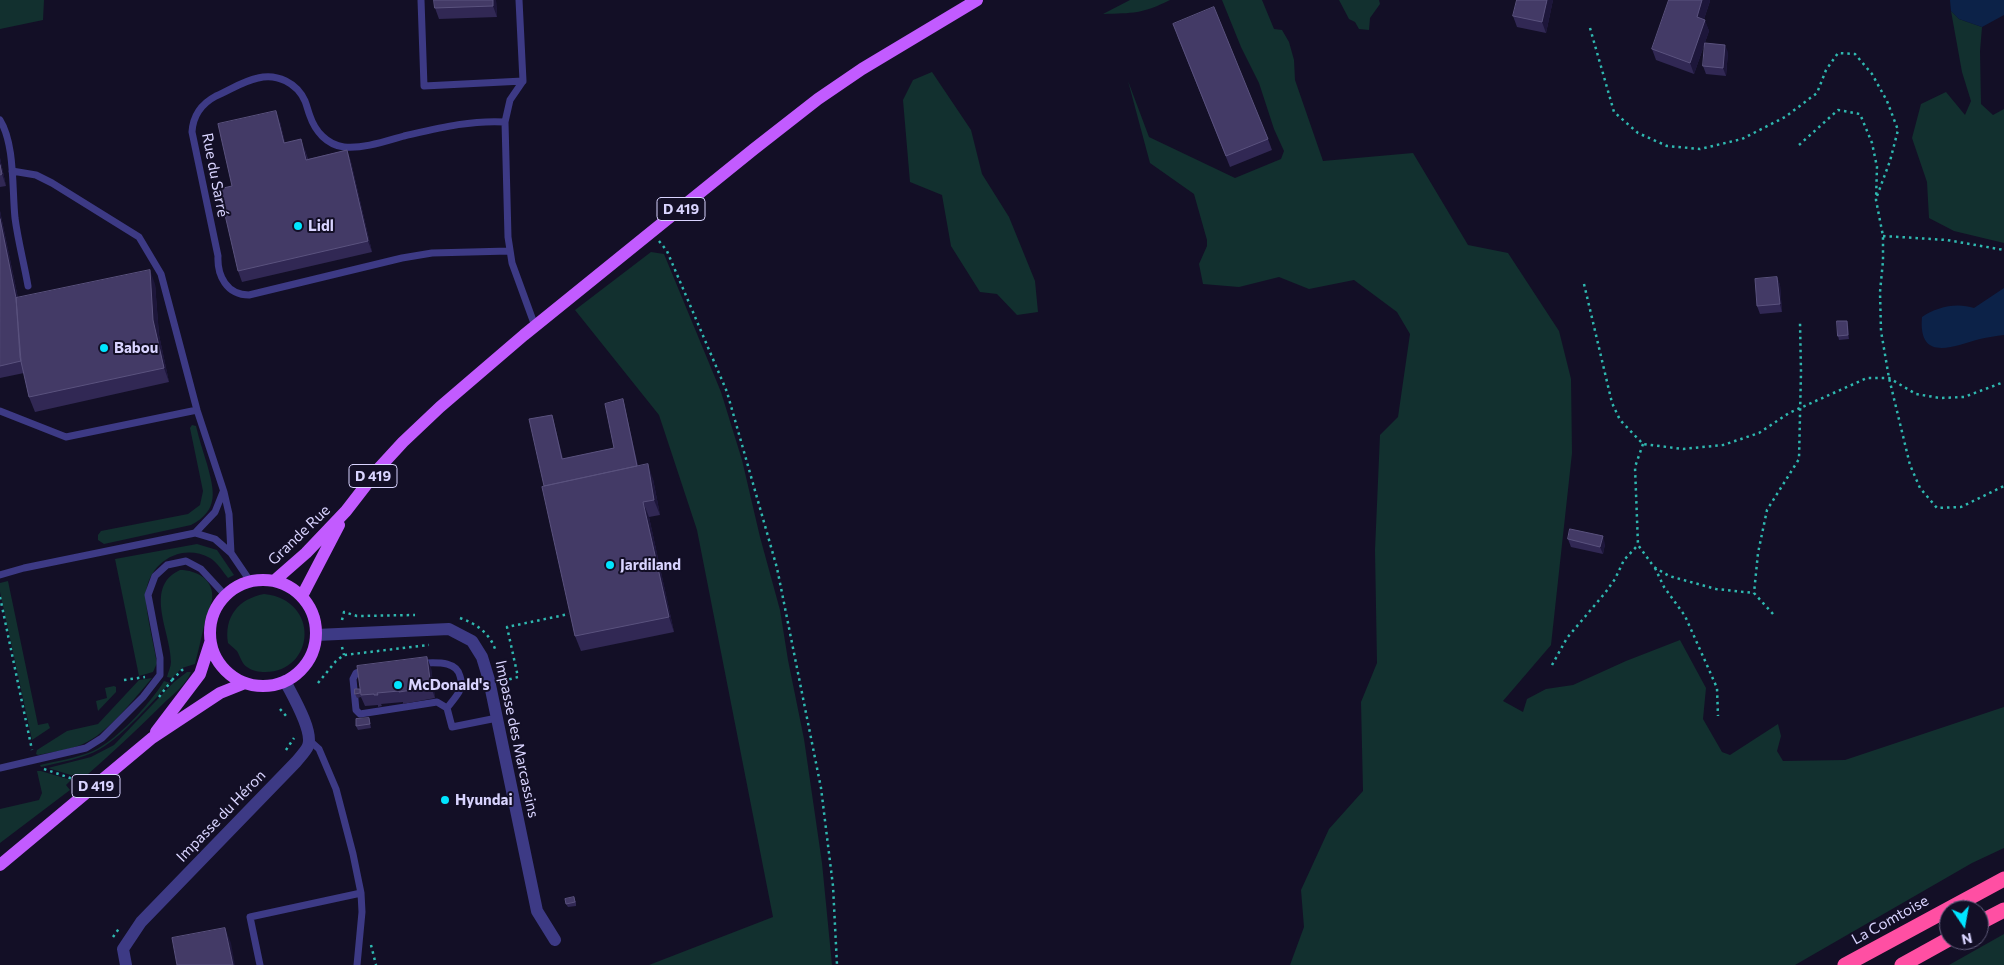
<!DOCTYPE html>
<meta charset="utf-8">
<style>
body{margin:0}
#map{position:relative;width:2004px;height:965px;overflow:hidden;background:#130f26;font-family:Commissioner,sans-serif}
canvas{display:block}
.north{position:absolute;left:1939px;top:900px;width:50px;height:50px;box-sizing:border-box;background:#130f26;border:1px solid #625e7d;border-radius:50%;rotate:168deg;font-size:14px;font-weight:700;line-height:20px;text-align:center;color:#d9d4ff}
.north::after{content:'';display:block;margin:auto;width:18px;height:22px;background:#00e5ff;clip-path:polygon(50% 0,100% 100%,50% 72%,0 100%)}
</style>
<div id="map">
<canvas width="2004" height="965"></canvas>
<div class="north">N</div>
</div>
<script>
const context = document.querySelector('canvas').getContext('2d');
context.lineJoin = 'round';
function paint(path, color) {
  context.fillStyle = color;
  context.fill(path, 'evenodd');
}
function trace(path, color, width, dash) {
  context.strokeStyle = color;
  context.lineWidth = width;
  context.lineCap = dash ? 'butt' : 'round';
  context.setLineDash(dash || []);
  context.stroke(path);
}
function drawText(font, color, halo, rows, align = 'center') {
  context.font = font + ' Commissioner,sans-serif';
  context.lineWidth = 4;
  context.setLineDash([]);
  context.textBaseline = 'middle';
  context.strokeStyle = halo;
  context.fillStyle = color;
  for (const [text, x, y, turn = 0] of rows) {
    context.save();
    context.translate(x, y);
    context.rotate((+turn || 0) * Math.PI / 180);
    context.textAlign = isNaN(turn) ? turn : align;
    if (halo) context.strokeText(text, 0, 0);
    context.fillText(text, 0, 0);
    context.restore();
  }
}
const green = new Path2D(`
 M0 0H44L43 20 0 29Z
 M1130 0H1170C1142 14 1133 13 1103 14Z
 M1222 0H1262L1274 29 1282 30 1289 42 1294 60 1295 80 1323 161 1413 153 1468 245 1508 253 1559 331 1571 379 1572 453 1551 645 1503 701 1523 712 1527 699 1546 689 1573 685 1626 661 1680 640 1706 688 1703 719 1722 752 1730 755 1778 724 1781 736 1777 751 1783 761 1845 760 2004 707V848L1972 863 1795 965H1290L1304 927 1301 890 1329 829 1363 791 1361 702 1377 663 1375 550 1380 435 1398 417 1410 334 1397 312 1354 280 1309 289 1279 277 1239 287 1203 284 1199 264 1207 246V240L1194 194 1150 163 1128 81 1149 137 1235 178 1281 159 1284 151 1274 129 1259 83 1241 47Z
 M1339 0H1379L1380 4 1370 18 1369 30 1359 29 1355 22 1349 19Z
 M1951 11 1959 19 1982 27 1980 51 1981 104 1993 115 2004 109V243L1954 231 1929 218 1927 182 1912 138 1921 104 1946 92 1965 115 1971 101 1962 72Z
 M932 72 971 130 982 174 1009 217 1035 281 1038 312 1017 315 997 294 980 292 951 246 942 195 910 182 903 100 913 80Z
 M651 252 664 254 721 392 742 460 760 537 780 610 788 660 804 739 822 863 832 965H649L773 917 697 530 659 415 575 310Z
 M192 425 196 426C199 439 203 451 207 464 214 490 220 510 191 525L104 544 98 540V535L101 531 188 514 200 505 203 491 190 428Z
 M197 544 217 550 234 575 228 578C223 572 217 562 210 558 181 542 148 563 146 594 145 610 154 645 157 663L153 672 139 676 115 559Z
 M180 570C197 570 215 580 212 600 210 609 206 617 204 626 201 639 198 652 195 664L182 668 172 678 167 677C168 672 171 667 171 662 171 632 143 587 180 570Z
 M8 581 38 725 48 723 50 728 32 740 0 592V583Z
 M264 594C321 600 315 672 265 672 259 672 252 671 247 667 242 664 240 656 237 651 234 648 231 646 228 643 224 617 238 599 264 594Z
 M187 672H191C187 683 175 693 166 701 138 729 109 756 79 782L74 776 48 768 91 757 114 745 174 682Z
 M152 678C135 698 107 734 83 744 70 750 52 752 38 755L36 754 37 750 67 731 98 724 139 680Z
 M164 681 170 683C150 704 124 735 100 749 83 759 60 762 41 767L40 765C57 761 77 758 93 751 117 740 150 704 164 681Z
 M114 686 116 687V692L98 711 96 701 107 698 105 688Z
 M37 771H41L71 780 66 785 70 790 0 843V809L39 800 42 793Z
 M2004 934V965H1949Z`);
const water = new Path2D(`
 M1950 0H2004V15L1982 27 1959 19 1951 11Z
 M2004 288V335C1996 336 1988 337 1980 339 1954 346 1918 363 1922 317 1936 307 1957 302 1974 308Z`);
const path = new Path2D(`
 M1590 28 1614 112 1638 133 1667 146 1700 149 1742 139 1785 117 1817 93 1826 70 1838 53 1855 54 1872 74 1887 101 1898 130 1890 161 1877 196
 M1799 145 1838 110 1860 114 1872 143 1877 167 1876 200 1883 236V261L1880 292 1881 331 1889 378 1910 465 1920 488 1937 508 1961 507 2004 486
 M1883 236 1947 240 2004 250
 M659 241 667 251 727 392 777 568 821 788 833 886 837 965
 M1584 284 1612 403 1620 420 1643 444 1683 449 1723 445 1759 433 1789 413 1867 378H1889L1916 394 1940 398 1964 397 2004 382
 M1643 444 1635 467 1638 545 1654 567 1669 576 1716 589 1754 593
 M1655 568 1664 587 1685 616 1710 672 1717 688 1718 716
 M0 597 32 750
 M1773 614 1754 593 1758 553 1767 510 1799 459 1801 372 1800 322
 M460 618C477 624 491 634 496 652
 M342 620 344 612 357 616 415 615
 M342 647 344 655
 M1552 665 1567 638 1605 593 1615 579 1624 560 1638 545
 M124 680 145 677
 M172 680 182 670 187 669
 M503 681 518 677 507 627 569 614
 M318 683 336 661 344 655 429 645
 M159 697 172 680
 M280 709 287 717
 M286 750 294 738
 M44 769 73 779 78 784
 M113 937 120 927
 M371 945 376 965`);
const lane = new Path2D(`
 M421 0 424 86 523 81
 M519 0 523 81 510 100 505 122 508 237 512 263 535 326
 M0 120C15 144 12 189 15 218 18 241 24 263 28 286
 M505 122C470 120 439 128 404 136 386 141 363 149 344 147 327 145 315 131 310 116 308 111 307 106 305 101 297 83 277 73 258 78 243 81 230 90 216 96 201 104 193 115 192 132L218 256C217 276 227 295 249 295L402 258 432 253 509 251
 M12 171 36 175 52 183 139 237 161 274 197 410 224 492 229 514 231 553 250 581
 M0 411 66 437 197 410
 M195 533 215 512 223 492
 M0 575 24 568 195 533 215 539 231 553
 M422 663C435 663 456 660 460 676 462 682 462 686 459 692 456 697 451 703 447 708
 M367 669 356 673 353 679 356 710 360 714 437 702 447 708 452 727 497 718
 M309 740 319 749 336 789 353 854 361 893 362 912 357 965
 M0 768 86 748 102 738 143 697 160 675V658L148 595 155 576 167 565 186 561 201 569 225 595
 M260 965 250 917 361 893`);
const street = new Path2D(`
 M316 635 449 629 472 641 482 657 489 680 537 911 555 940
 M126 965 123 949 141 922 296 762C300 757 306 751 308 746 314 731 292 695 285 681`);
const primary = new Path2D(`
 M210 633a53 53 0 1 1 106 0a53 53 0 1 1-106 0Z
 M274 581 306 553 346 511 380 467 403 442 440 407 524 335 754 149 818 99 862 69 977 0
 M302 596 339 525
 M156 732 200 674 210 643
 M0 865 152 738 220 693 245 683`);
const highway = new Path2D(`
 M1979 923 2004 910
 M1845 965 2004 879
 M1902 965 1949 939`);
const wall = new Path2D(`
 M434 0H496L497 17 439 19 435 8Z
 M1517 0H1553L1546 33 1517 27 1513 16Z
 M1669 0H1709L1710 1 1704 19 1709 31 1694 74 1656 60 1652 49Z
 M1177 35 1268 139 1272 150 1230 167Z
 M1728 52 1726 76 1706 74 1703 66Z
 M280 122 285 143 305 150 308 159 347 150 351 162 372 252 242 282 238 271 232 186Z
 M0 158 6 186 0 187Z
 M0 211 18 298 155 284 159 335 169 382 35 412 29 397 24 373 0 378Z
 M1777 277 1780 285 1782 312 1760 314 1757 306Z
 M1847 321 1848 325 1849 339 1839 340 1838 336Z
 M624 403 638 466 653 479 660 515 649 517 674 632 581 651 575 636 544 486 553 418 563 459 614 448Z
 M1568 539 1605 544 1603 554 1571 547Z
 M431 668 435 698 403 704V702L381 704 382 706 378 707V705L365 706 361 697 357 698 355 694 360 689Z
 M369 718 371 728 358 730 356 726Z
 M576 901V906L568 907 566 904Z`);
const shadedWall = new Path2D(`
 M493 0H496L497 17 493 6Z
 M1547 0H1553L1546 33 1542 22Z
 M1702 0H1709L1710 1 1701 28 1697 17Z
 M1705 20 1709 31 1694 74 1690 63Z
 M1725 45 1728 52 1726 76 1723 68Z
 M276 111 280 122 288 154 284 143Z
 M301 139 305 150 310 171 306 160Z
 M347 150 351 162 372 252 368 241Z
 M0 158 6 186 2 174 0 165Z
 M0 211 21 313 25 372 0 219Z
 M150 270 155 284 159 335 169 382 164 368 153 320Z
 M1777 277 1780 285 1782 312 1780 304Z
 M1847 321 1848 325 1849 339 1848 335Z
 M648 464 653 479 660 515 654 500Z
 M643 502 649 517 674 632 669 617Z
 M1603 536 1605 544 1603 554 1600 547Z
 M427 657 431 668 435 698 431 687Z
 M225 928 231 943 235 965H233Z`);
const building = new Path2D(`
 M434 0H493V6L435 8Z
 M1517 0H1547L1542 22 1513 16Z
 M1669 0H1702L1697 17 1705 20 1690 63 1652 49Z
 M1214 7 1268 139 1226 156 1173 24Z
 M1705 43 1725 45 1723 68 1703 66Z
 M276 111 284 143 301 139 306 160 347 150 368 241 238 271 219 189 232 186 218 124Z
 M0 165 2 174 0 175Z
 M0 219 16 298 21 361 0 366Z
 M150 270 153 320 164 368 29 397 20 357 16 298Z
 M1777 277 1780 304 1757 306 1755 279Z
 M1837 321H1847L1848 335 1838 336Z
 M623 399 637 466 544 486 529 419 552 415 562 459 614 448 605 404Z
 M648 464 654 500 643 502 669 617 575 636 542 487Z
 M1570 529 1603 536 1600 547 1568 539Z
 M427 657 431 687 399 692V691L377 693 378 695H374V694L361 695 357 666Z
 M355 689H360V693L355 694Z
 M369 718 370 724 356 726V719Z
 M574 897 575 902 566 904 565 899Z
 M225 928 233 965H177L172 938Z`);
const markers = [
 [298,226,5,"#00e5ff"],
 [104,348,5,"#00e5ff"],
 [610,565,5,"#00e5ff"],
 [398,685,5,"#00e5ff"],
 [445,800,5,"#00e5ff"]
];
const shields = [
 [681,209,48],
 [373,476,48],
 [96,786,48]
];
const shieldNames = [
 ["D 419",681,209],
 ["D 419",373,476],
 ["D 419",96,786]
];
const streetNames = [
 ["Rue du Sarré",215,175,79],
 ["Grande Rue",299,535,-44],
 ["Impasse des Marcassins",517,739,78],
 ["Impasse du Héron",221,816,-46],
 ["La Comtoise",1890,920,-29]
];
const poiNames = [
 ["Lidl",308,226],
 ["Babou",114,348],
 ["Jardiland",620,565],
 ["McDonald's",408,685],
 ["Hyundai",455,800]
];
paint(green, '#12302f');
paint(water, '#0c2248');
trace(path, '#2fb8b0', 2.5, [2.5, 4]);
trace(lane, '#3d3a85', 7);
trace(street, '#3d3a85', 12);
trace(primary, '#c25bff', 12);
trace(highway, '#ff4fa3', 15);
paint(wall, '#312854');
paint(shadedWall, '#1d163a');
paint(building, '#433a66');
trace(building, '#5a527e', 1);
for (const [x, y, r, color] of markers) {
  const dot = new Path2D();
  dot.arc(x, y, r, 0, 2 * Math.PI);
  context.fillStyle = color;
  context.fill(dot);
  trace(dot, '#130f26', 2);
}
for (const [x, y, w] of shields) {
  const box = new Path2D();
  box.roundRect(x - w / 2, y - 11.5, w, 23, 4);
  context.fillStyle = '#130f26';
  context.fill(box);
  trace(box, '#d9d4ff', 1);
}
drawText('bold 14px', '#d9d4ff', null, shieldNames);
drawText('15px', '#d9d4ff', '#130f26', streetNames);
drawText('bold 15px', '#d9d4ff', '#130f26', poiNames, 'left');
</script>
